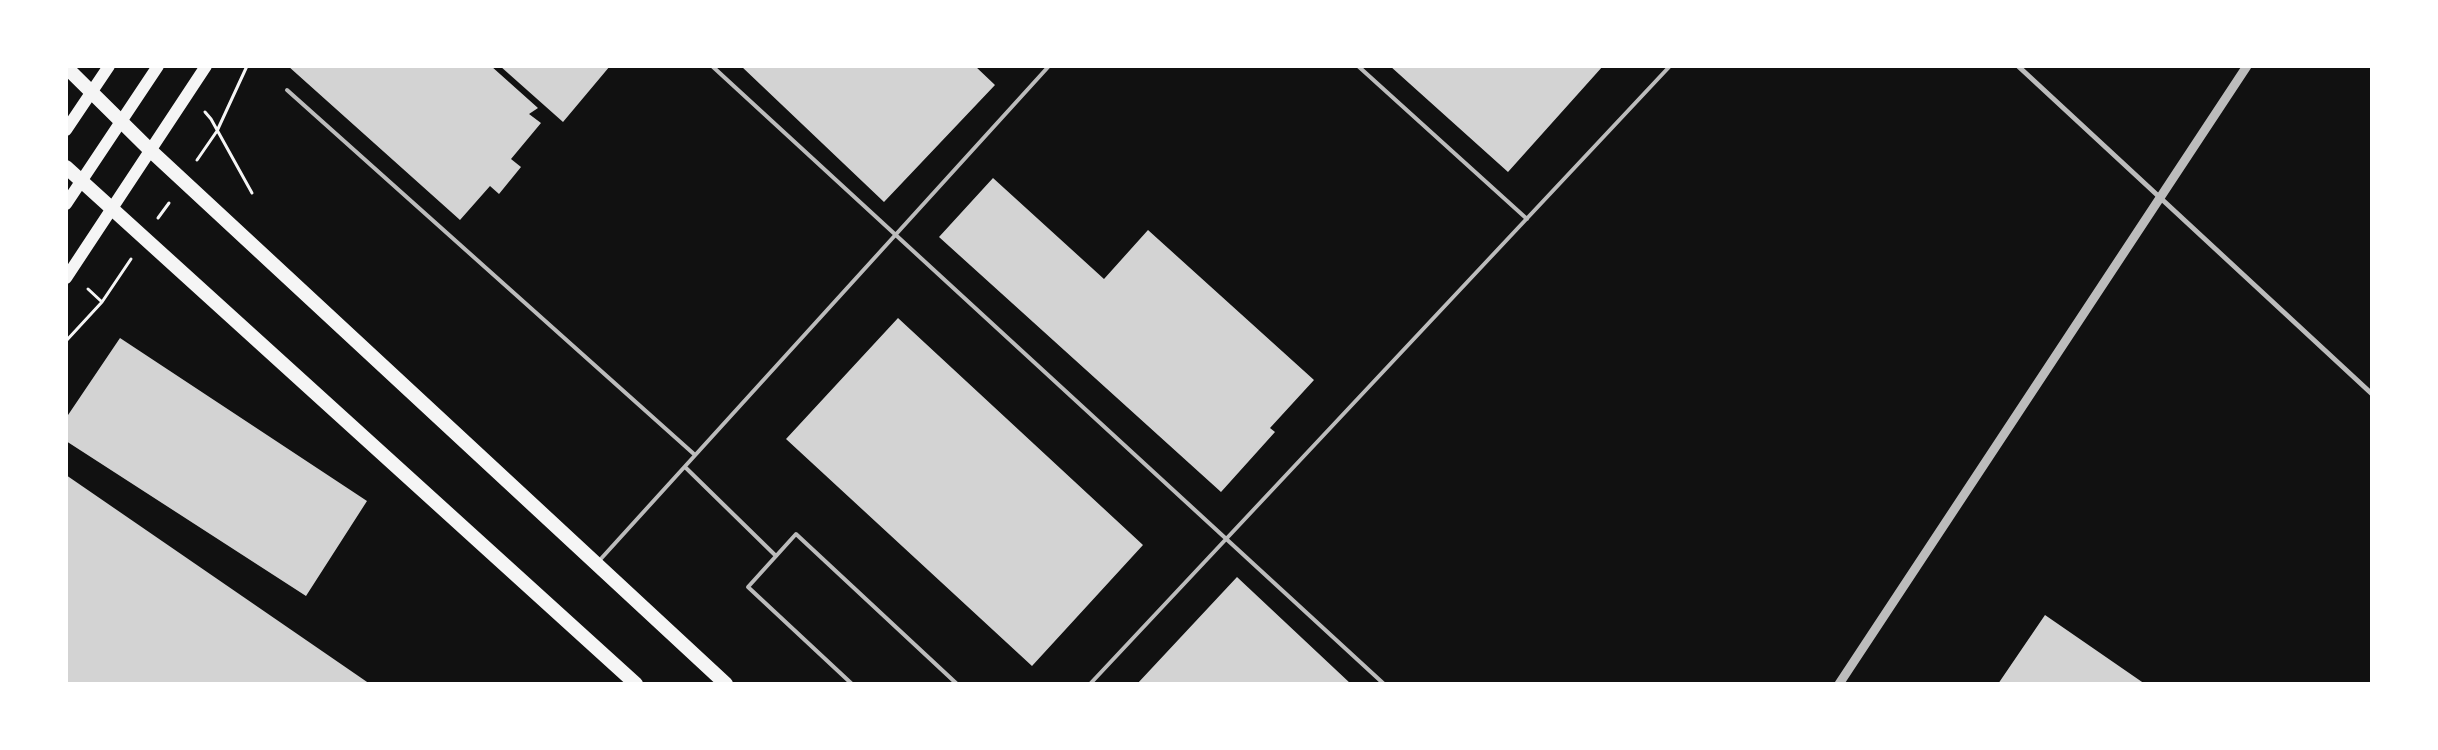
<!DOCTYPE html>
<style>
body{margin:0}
#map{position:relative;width:2438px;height:750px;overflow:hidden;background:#111;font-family:Overpass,sans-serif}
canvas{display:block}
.frame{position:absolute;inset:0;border:68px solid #fff;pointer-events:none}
</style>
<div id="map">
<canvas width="2438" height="750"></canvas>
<div class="frame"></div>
</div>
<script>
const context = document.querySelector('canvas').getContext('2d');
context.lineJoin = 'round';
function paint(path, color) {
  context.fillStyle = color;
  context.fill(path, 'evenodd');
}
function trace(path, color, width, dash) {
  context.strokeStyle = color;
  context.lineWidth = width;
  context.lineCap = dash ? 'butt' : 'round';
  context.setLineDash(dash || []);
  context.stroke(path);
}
const building = new Path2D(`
 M288 66H491L538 108 529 114 541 123 511 159 521 167 499 194 490 186 460 220Z
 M500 66H610L563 122Z
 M741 66H975L995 85 884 202Z
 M1390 66H1603L1508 172Z
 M993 178 1104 279 1148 230 1314 380 1270 428 1275 432 1221 492 939 237Z
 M898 318 1143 545 1032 666 786 439Z
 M120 338 367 501 306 596 66 441V418Z
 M66 475 370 684H66Z
 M1237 577 1351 684H1137Z
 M2045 615 2145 684H1998Z`);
const path = new Path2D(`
 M205 112 211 119 252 193
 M197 160 217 131 247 66
 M158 218 169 203
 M88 289 102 302
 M66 341 102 302 131 259`);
const service = new Path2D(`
 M712 66 1384 684
 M1358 66 1527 219
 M287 90 695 455
 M685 467 776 556
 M598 562 1049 66
 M852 684 748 587 796 534 957 684
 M1090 684 1670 66`);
const minor = new Path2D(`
 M2018 66 2372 394`);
const tertiary = new Path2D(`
 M1839 684 2247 66`);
const primary = new Path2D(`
 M66 130 109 66
 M66 204 158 66
 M66 278 206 66`);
const trunk = new Path2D(`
 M66 67 150 150 726 684
 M66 167 636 684`);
paint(building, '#d3d3d3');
trace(path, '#f5f5f5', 3);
trace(service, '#bcbcbc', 4);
trace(minor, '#bcbcbc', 5);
trace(tertiary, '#bcbcbc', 9);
trace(primary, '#f5f5f5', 12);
trace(trunk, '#f5f5f5', 14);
</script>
